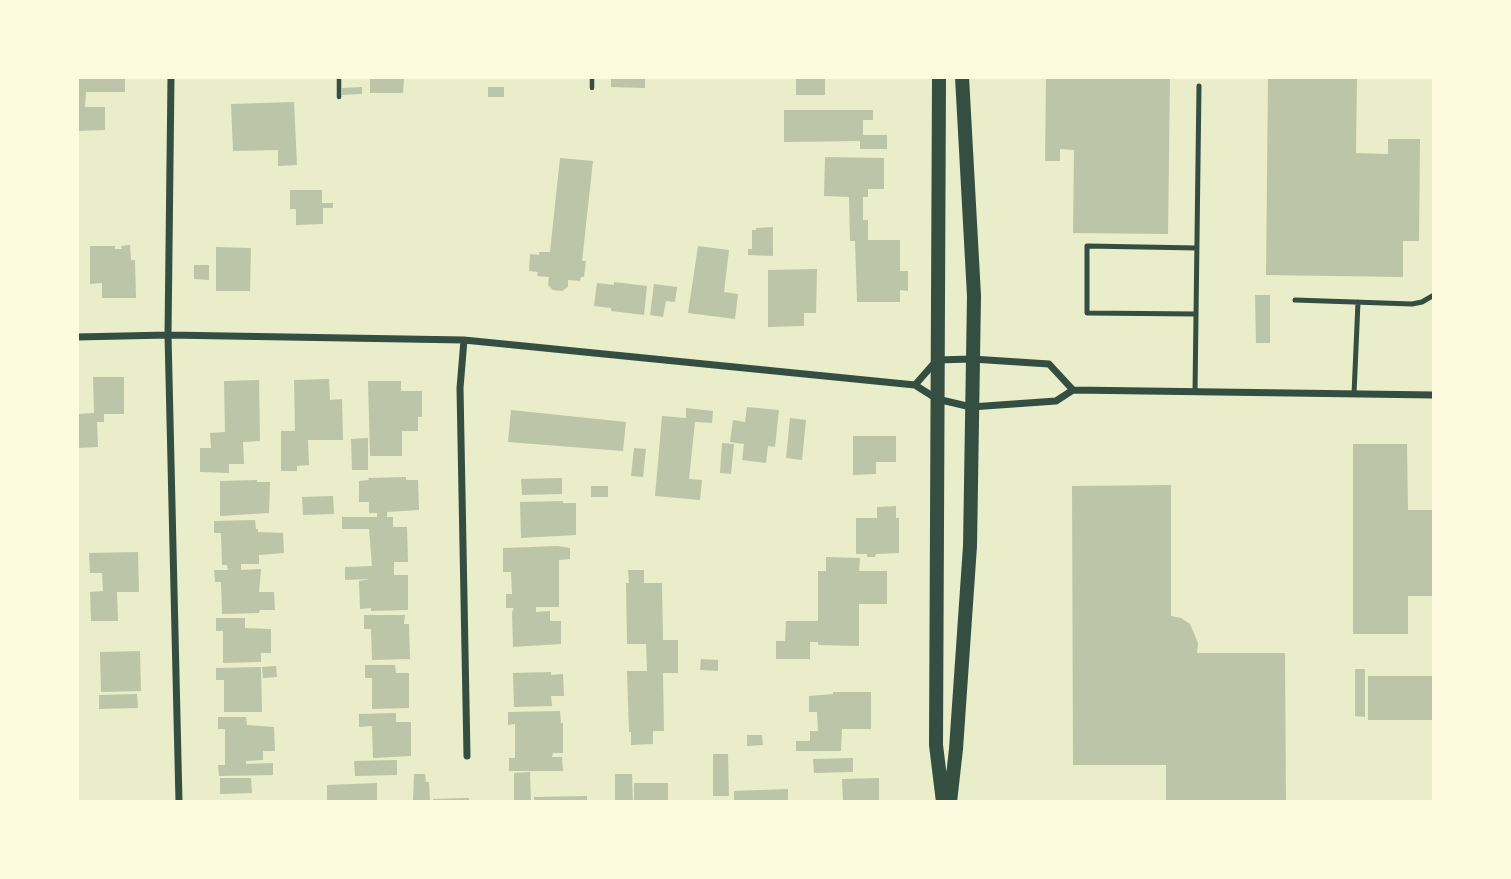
<!DOCTYPE html>
<style>
body{margin:0}
#map{position:relative;width:1511px;height:879px;overflow:hidden;background:#e9edc9;font-family:"DejaVu Sans",sans-serif}
canvas{display:block}
.frame{position:absolute;inset:0;border:79px solid #fefae0;pointer-events:none}
</style>
<div id="map">
<canvas width="1511" height="879"></canvas>
<div class="frame"></div>
</div>
<script>
const context = document.querySelector('canvas').getContext('2d');
context.lineJoin = 'round';
function paint(path, color) {
  context.fillStyle = color;
  context.fill(path, 'evenodd');
}
function trace(path, color, width, dash) {
  context.strokeStyle = color;
  context.lineWidth = width;
  context.lineCap = dash ? 'butt' : 'round';
  context.setLineDash(dash || []);
  context.stroke(path);
}
const building = new Path2D(`
 M77 77H125V92H86L85 107H105V130L77 131Z
 M370 77H404L403 93H370Z
 M611 77H645V88L611 87Z
 M1046 77H1170L1168 234 1073 233 1074 150 1060 149V161H1045Z
 M1268 77H1357L1356 153 1388 154V139H1420L1419 241H1403V277L1266 275Z
 M796 79H825V95H796Z
 M362 87V94L342 95V88Z
 M488 87H504V97H488Z
 M294 102 297 165 278 166V150L233 151 231 104Z
 M784 110H873V120H863V135H887V149H860V141L784 142Z
 M825 157 884 158V189H868V197H863V220H868V240H900V271H908V291L900 290V302H857L855 241H850L849 197 824 196Z
 M560 158 593 161 582 261H586L584 277H581L580 281 568 280V287L562 291 553 290 548 285 549 277 537 276 538 272 529 271 530 254 539 255V252H550Z
 M290 190H322V203H333V208H323V224L296 225V209H290Z
 M773 227V256L748 255V249H752V230H756V228Z
 M130 245 131 260H135L136 298H102V283L90 284V246H115V249H122L121 246Z
 M698 246 729 250 724 292 738 294 735 319 688 313Z
 M216 247 251 248 250 291H216Z
 M194 265H209V280L194 279Z
 M817 269 816 313H804V326L768 327V270Z
 M614 282 647 286 644 315 611 311V308L594 306 597 283 614 285Z
 M654 284 677 287 675 302 666 301 663 317 650 315Z
 M1255 295H1270V343H1256Z
 M93 377H124V414H104V422H97L98 447 77 448V414L94 413Z
 M329 379 330 400 342 399 343 440H308L309 465 297 466V471H281V431H295L294 380Z
 M259 380 260 441 243 442 244 464H229V473L200 472V448H211L210 433 225 432 224 381Z
 M368 381H401V391H422V417H418V431H402V456H370Z
 M747 407 779 410 775 447 768 446 766 463 742 460 744 444 730 442 733 420 745 422Z
 M686 408 713 411 712 423 695 422 689 479 702 480 700 500 655 496 662 416 686 418Z
 M511 410 626 422 623 451 508 442Z
 M790 418 806 420 802 460 786 458Z
 M853 436H896V462H876V474L853 475Z
 M368 438V470H352L351 439Z
 M722 443 734 444 731 474 720 473Z
 M1353 444H1407L1408 510H1434V596H1408V634H1353Z
 M634 448 646 449 643 477 631 476Z
 M406 477V480H418L419 510 387 512V517H393V527H407L408 562H394V575H408V610L371 611V608L360 609 359 581 370 579 345 580V567L372 566 369 529H342V517H377V513H369V502H359V481L369 480 368 478Z
 M562 478V494L522 495 521 479Z
 M257 480V482H270L269 513 220 516V481Z
 M1171 485V616L1181 618 1190 624 1198 643 1197 653H1285L1286 802H1166V765H1073L1072 486Z
 M591 486H608V497H591Z
 M333 496 334 514 303 515 302 497Z
 M563 501V503H576V535L521 538 520 502Z
 M896 506V518H899V553L876 554 875 557H867V554H856V518H877V507Z
 M255 520 256 529H258V532L283 533 284 553 259 555V564H241V570L261 569 259 592H274L275 610H260L259 613 222 614 221 582H215L214 570H228L227 565H222L221 533H214V521Z
 M558 546 570 548V559L559 560V607H536V612L550 611V621H561V644L513 647 512 612 514 608H506V594H512L511 572H503V548Z
 M138 552 139 592H117L118 621H91L90 592 103 591 102 573H90L89 553Z
 M826 557 860 558 859 571H887V604H859V646L818 645V642H810V659H776V641H785L786 621H818V571H826Z
 M628 570H644V583H662L663 640H678V673H663L664 731H653V744L631 745V732H629L627 671H647L646 644H627L626 583H629Z
 M364 615H405L404 624H409L410 659 372 660 371 629H364Z
 M216 618H245V628L271 629V653H261V662L223 663V631H216Z
 M140 651 141 691 101 692 100 652Z
 M701 659 718 660V671L700 670Z
 M365 665H395L396 673H409V708L372 709V678H365Z
 M276 666 277 677 263 678 262 667Z
 M261 667 262 712H224V680H216V668Z
 M1355 669H1365V717L1355 716Z
 M551 672V675L563 674 564 696H551L552 706 514 707 513 673Z
 M1368 676H1434V720H1368Z
 M833 692H871V729H842L841 751H796V741H810V731H818L817 712H809V696L833 694Z
 M137 694 138 708 99 709V695Z
 M560 711 561 723H563V753H553L552 757H562L563 771H509V758H515V724L508 725V712Z
 M396 713V722H411V756L373 758 372 726 359 727V714Z
 M218 717H246L247 725 274 727 275 751H263V760L246 761V764L273 763V775L219 776 218 765H225V729H218Z
 M747 735H762L763 745 747 746Z
 M713 754H728L729 796H713Z
 M853 758V772L814 773 813 759Z
 M397 760V775L355 776 354 761Z
 M530 772 531 802H514V773Z
 M414 774H425L426 782H429L430 802H413Z
 M615 774H632L633 802H615Z
 M220 778H251L252 793 220 794Z
 M879 778V802H843L842 779Z
 M377 783V802H327V785Z
 M634 783H668V802H634Z
 M788 789V802H734V791Z
 M587 796V802H534V797Z
 M469 798V802H433V799Z`);
const path = new Path2D(`
 M339 77V97
 M592 77V88`);
const service = new Path2D(`
 M1295 300 1412 304 1422 302 1434 295
 M1196 314 1087 313V246L1197 248
 M1195 392 1199 86
 M1354 394 1358 302`);
const minor = new Path2D(`
 M171 77 168 335 179 802
 M77 337 168 335 464 340 915 385 937 399 971 407 1056 401 1073 390 1434 395
 M464 340 460 388 467 756
 M915 385 937 360 972 359 1049 364 1073 390`);
const secondary = new Path2D(`
 M939 77 936 745 943 802
 M950 802 956 749 970 546 974 296 962 77`);
paint(building, '#bcc5a7');
trace(path, '#344e41', 4.5);
trace(service, '#344e41', 5);
trace(minor, '#344e41', 7);
trace(secondary, '#344e41', 14);
</script>
